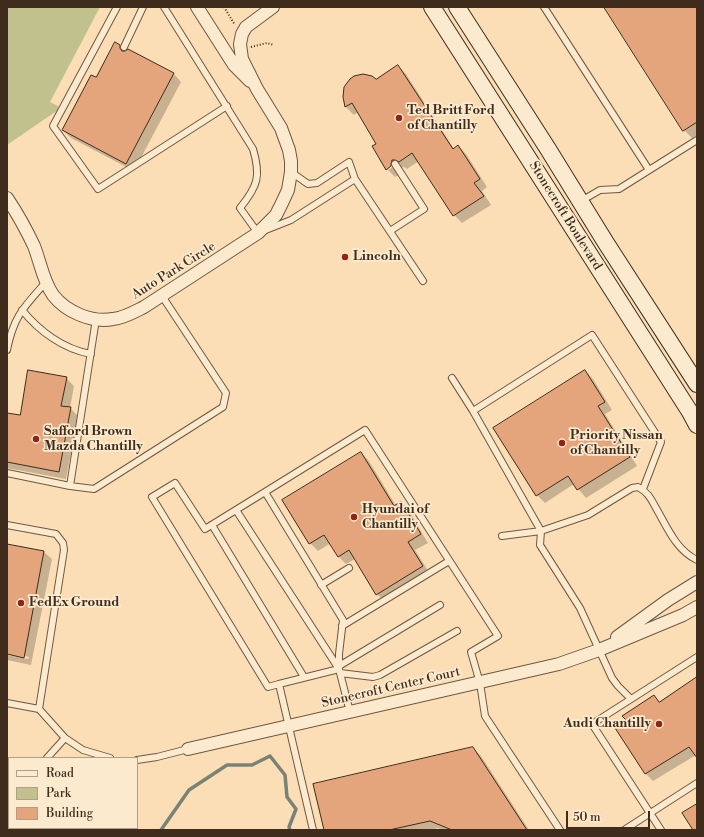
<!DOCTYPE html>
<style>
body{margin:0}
#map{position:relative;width:704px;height:837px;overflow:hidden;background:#fbdeb5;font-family:"Libre Bodoni",serif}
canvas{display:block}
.frame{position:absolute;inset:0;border:8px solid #3f2c1c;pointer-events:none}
.legend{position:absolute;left:8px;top:757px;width:130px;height:72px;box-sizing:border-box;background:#fceacf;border:1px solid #b09e87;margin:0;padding:5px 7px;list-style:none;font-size:12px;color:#3f2c1c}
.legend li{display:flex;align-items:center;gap:8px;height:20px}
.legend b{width:20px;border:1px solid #b09e87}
.scale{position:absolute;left:566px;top:811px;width:84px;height:18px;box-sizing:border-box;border:2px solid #3f2c1c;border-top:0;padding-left:5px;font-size:12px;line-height:14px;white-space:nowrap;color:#3f2c1c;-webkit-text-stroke:3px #fceacf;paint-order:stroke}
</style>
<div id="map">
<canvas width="704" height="837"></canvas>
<div class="frame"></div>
<ul class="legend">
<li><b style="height:5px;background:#fceacf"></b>Road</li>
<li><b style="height:11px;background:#c0c18c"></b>Park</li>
<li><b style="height:11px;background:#e4a47c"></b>Building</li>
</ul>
<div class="scale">50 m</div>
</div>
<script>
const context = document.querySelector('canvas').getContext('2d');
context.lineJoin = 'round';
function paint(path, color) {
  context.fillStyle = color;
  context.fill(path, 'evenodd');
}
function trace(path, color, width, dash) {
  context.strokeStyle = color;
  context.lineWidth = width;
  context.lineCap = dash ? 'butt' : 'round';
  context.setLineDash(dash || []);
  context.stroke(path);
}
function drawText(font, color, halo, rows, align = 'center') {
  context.font = font + ' "Libre Bodoni",serif';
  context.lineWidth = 3.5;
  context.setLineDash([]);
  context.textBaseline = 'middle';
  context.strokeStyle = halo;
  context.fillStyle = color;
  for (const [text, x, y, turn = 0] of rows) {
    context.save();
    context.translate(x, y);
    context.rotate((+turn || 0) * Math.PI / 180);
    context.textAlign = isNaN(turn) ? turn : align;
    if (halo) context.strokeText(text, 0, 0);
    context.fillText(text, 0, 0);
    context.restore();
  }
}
const green = new Path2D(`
 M7 7H100L50 102 58 106V110L7 145Z`);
const shadow = new Path2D(`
 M606 7H697V135L692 138 684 130Z
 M119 46 126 52 174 74 181 82 134 171 71 138 63 130Z
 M398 66 406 74 454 149 458 146 466 154 487 187 482 191 491 205 462 223 454 215 419 161 407 169 404 167 400 168 399 175 395 177 388 170 396 165 395 163 388 168V170L373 147 377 145 358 112 354 115 346 107 344 92 347 83 354 77 376 80Z
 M585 371 593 379 612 410 605 414 637 466 586 498 574 484 545 503 537 495Z
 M66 378 74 386 70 408 78 416 66 479 7 468V414L20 416Z
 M361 453 369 461 396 506 401 503 409 511 428 543 415 550 430 574 385 602 377 594 355 559 346 564 338 556 331 543 318 551 310 543Z
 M7 545 44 552 52 559 31 665 7 660V655L28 659 29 657 7 653Z
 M697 678V756L696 755 653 781 645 773 628 721 654 696 660 702Z
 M473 748 481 756 529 830H442L438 828 431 830H325Z`);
const stream = new Path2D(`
 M161 830 189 790 227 765H252L270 756 285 775 287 797 296 809 289 827 290 830`);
const building = new Path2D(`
 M604 7H697V122L683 131Z
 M115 42 120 45V48L122 51H125L128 49 174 73 126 164 62 130 91 75 96 77Z
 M398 65 453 149 458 145 480 179 474 183 484 196 453 216 412 153 399 162 395 160H392L391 164V166L386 170 372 146 376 144 352 103 345 107 343 97 344 87 350 79 354 76 363 74 372 76 376 79Z
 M28 370 67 377 61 406 71 407 59 472 7 462V413L20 415Z
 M585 370 605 402 598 406 630 457 577 490 568 476 536 496 493 428Z
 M361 452 394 506 401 501 421 534 408 542 423 566 376 595 349 550 338 557 324 535 309 544 282 500Z
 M7 544 44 551 24 658 7 654Z
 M697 677V758L689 747 645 774 615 728 627 721 622 716 654 695 659 702Z
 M473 747 527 830H452L430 821 389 830H324L313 784Z
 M697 804V830H693L682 813Z`);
const path = new Path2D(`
 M224 7 235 25
 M251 47 267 43 274 45`);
const lane = new Path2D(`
 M117 7 53 126 98 189 227 106
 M164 7 253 149C261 176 258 186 240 208L258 233 291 220 355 179
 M544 7 649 170
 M124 47 143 7
 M291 172 308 184 317 183 349 162 355 179 423 281
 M581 201 600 190 619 189 697 140
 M390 231 424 209 395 164
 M22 310C39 331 63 349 91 354
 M7 350C14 315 24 307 47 281
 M452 378 473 411
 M7 473 70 486 96 319
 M70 486 94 489 223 407 226 393 162 296
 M265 492 205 529 175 483 152 497 268 687 279 684
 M236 510 339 669 279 684 313 830
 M7 525 56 534 63 543 64 550 39 709
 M212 525 304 677
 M502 536 541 531 473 411 592 335 661 442 643 489
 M321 585 349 568
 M342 626 449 561
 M339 666 440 605
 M340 673 373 677 380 675 457 631
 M631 699 618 686 612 678 580 608 540 545 541 531 588 515 632 488 638 487C648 492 651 499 656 508 667 527 676 550 697 560
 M7 703 39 709 65 738 83 750 110 758
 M350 712 339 669V654L343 620 265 492 365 430 498 636 471 652 480 683 485 716 560 830
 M47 758 65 738
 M137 760 157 757 188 749
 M7 803 9 801
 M119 830 122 828
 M624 830 697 783
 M661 830 592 724 697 657`);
const street = new Path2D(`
 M197 7 234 65 250 81
 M7 198C17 213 26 229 34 246 40 261 43 281 53 295 66 312 92 323 113 319 124 318 134 312 144 307L258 233 276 215 282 203 288 190 291 172V161L289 150 281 128 257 89 242 59 240 44 242 34 246 27 273 7
 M617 637 668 600 697 582
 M188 749 559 664 599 650 683 615 697 607`);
const secondary = new Path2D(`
 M432 7 690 412 697 425
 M457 7 548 149 606 243 697 384`);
const markers = [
 [399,118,4,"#8f2418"],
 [345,257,4,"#8f2418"],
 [36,439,4,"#8f2418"],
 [562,443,4,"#8f2418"],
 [354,517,4,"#8f2418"],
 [21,603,4,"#8f2418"],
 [659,724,4,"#8f2418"]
];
const poiNames = [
 ["Ted Britt Ford",407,111],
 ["of Chantilly",407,126],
 ["Lincoln",353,257],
 ["Safford Brown",44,432],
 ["Mazda Chantilly",44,447],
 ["Priority Nissan",570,436],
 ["of Chantilly",570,451],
 ["Hyundai of",362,510],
 ["Chantilly",362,525],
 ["FedEx Ground",29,603],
 ["Audi Chantilly",651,724,"right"]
];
const streetNames = [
 ["Stonecroft Boulevard",565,216,58],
 ["Auto Park Circle",174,271,-32],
 ["Stonecroft Center Court",391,688,-13]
];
paint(green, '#c0c18c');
paint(shadow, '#0003');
trace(stream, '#798276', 3.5);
paint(building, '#e4a47c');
trace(building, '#3f2c1c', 1);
trace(lane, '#6e5842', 8);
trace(street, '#6e5842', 14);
trace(secondary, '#3f2c1c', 18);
trace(path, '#3f2c1c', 2, [1, 2]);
trace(lane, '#fceacf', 6);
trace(street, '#fceacf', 12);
trace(secondary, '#fceacf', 16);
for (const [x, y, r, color] of markers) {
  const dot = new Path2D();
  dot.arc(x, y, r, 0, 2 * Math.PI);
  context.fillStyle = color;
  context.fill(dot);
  trace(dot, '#fceacf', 1.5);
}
drawText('bold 13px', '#3f2c1c', '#fceacf', poiNames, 'left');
drawText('13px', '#3f2c1c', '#fceacf', streetNames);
</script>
